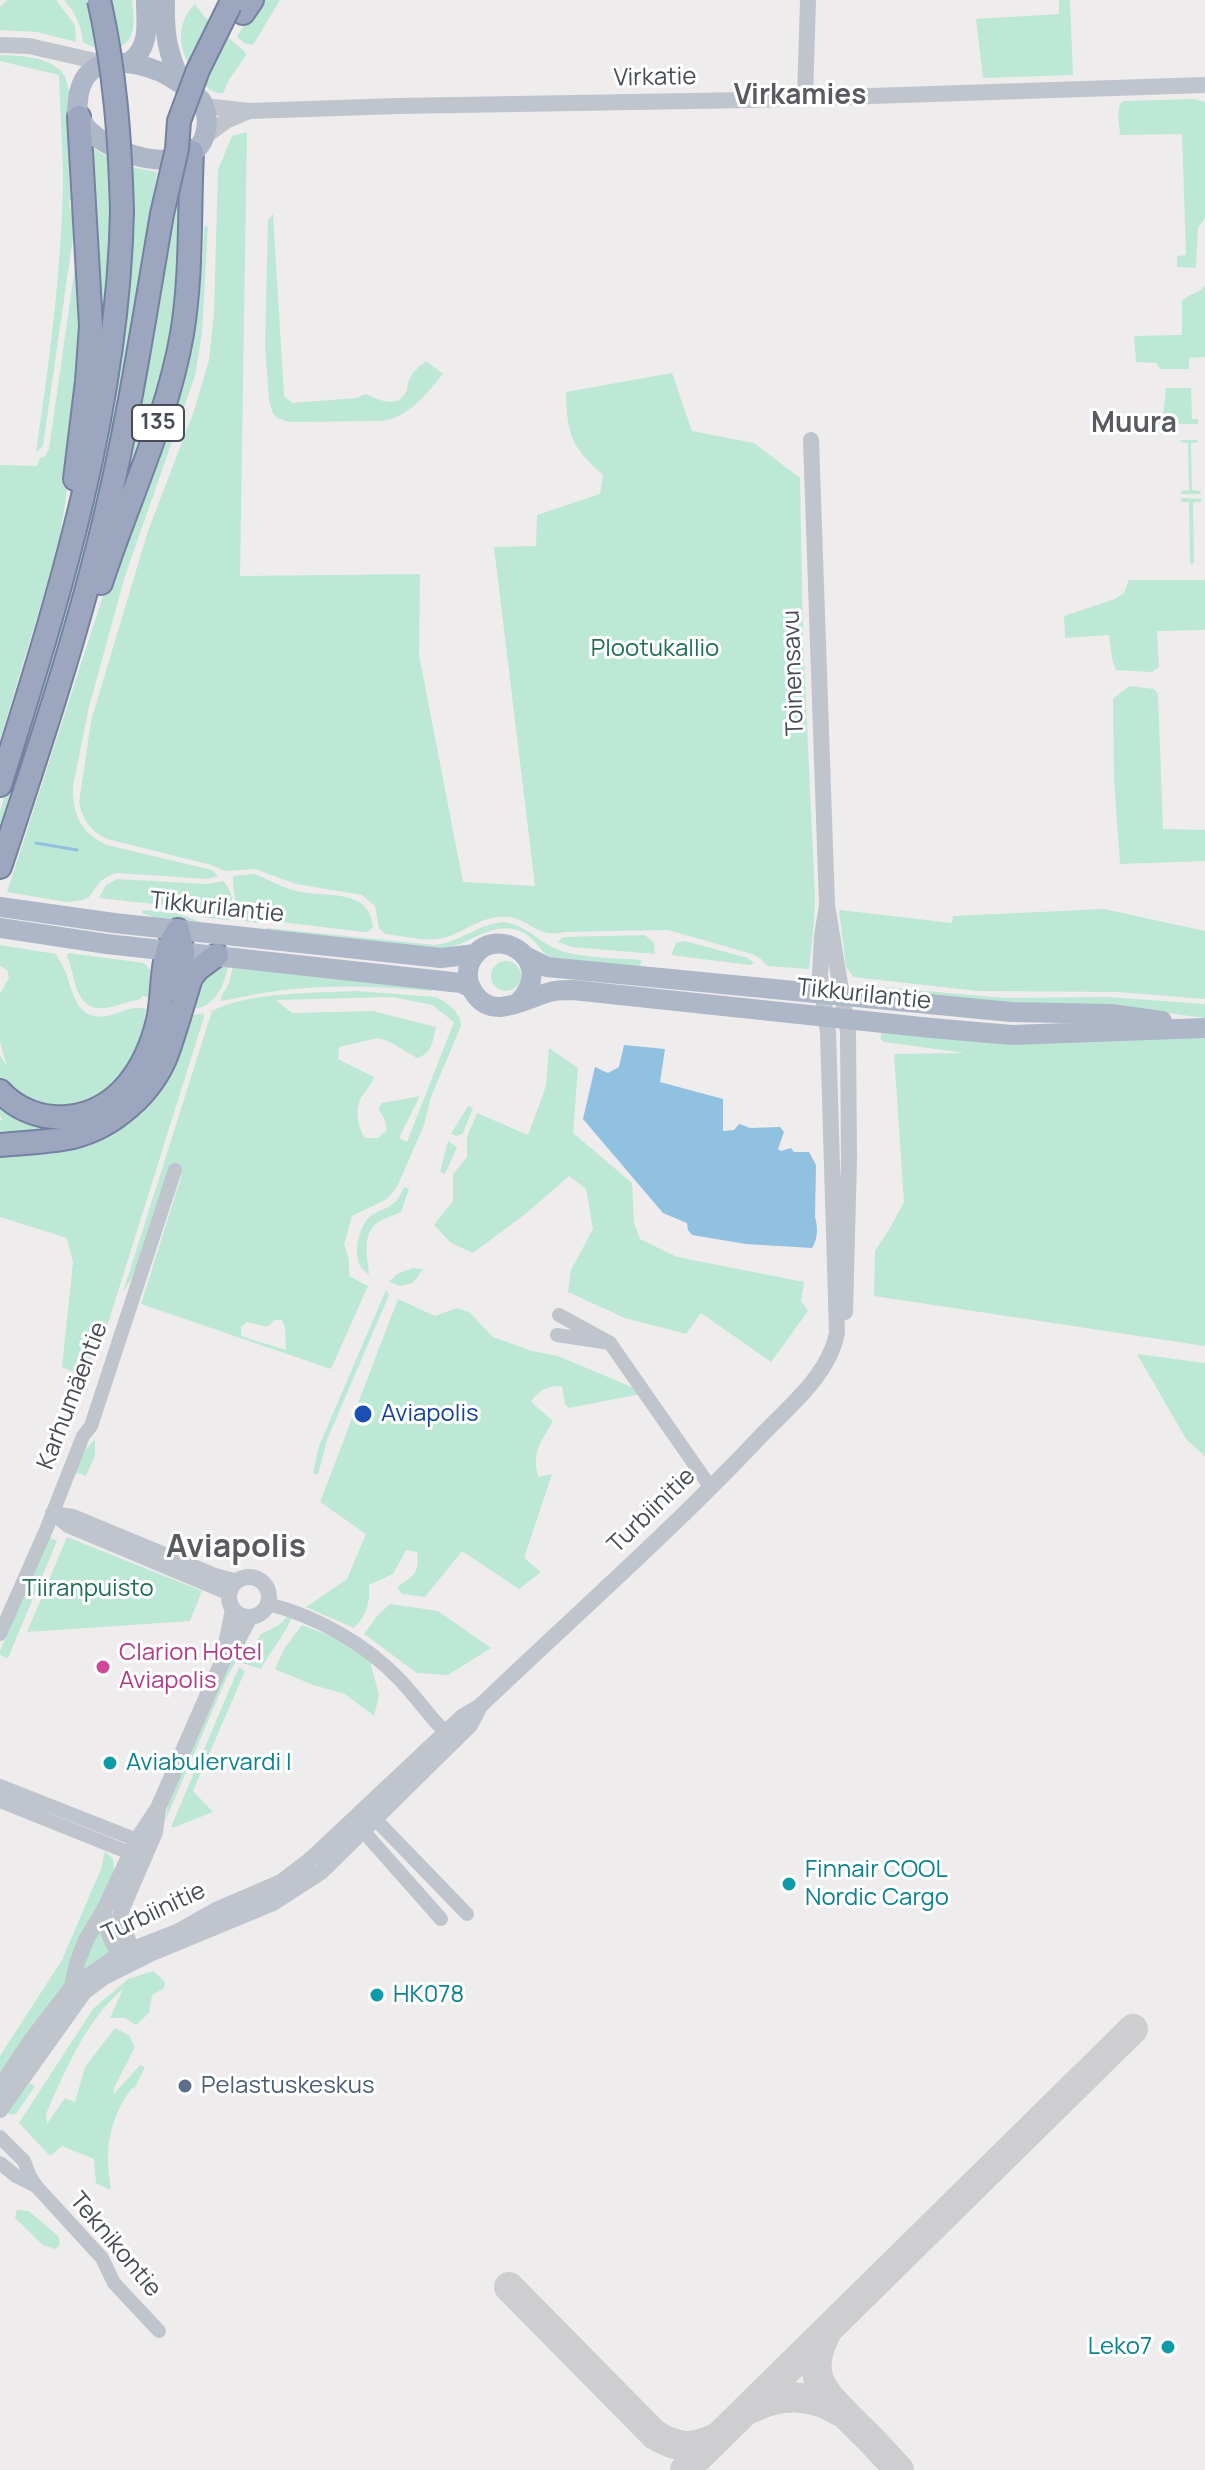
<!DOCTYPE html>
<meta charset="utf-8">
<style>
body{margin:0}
canvas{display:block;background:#eeecec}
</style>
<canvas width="1205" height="2470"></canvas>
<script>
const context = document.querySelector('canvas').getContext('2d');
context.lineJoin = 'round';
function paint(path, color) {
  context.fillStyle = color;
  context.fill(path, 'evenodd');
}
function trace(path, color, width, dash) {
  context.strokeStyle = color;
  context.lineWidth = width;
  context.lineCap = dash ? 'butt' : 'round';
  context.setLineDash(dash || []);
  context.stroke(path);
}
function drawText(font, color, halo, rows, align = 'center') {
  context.font = font + ' Manrope,sans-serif';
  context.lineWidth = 6;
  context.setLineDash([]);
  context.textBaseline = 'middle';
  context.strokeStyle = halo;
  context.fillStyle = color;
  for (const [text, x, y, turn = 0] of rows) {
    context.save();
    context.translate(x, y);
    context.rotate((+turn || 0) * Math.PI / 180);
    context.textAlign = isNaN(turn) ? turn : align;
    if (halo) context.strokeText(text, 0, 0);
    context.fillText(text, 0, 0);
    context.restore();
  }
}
const green = new Path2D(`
 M7 0H56L75 25 76 42 37 32 0 30V7Z
 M64 0H88L90 4 106 0H132C133 12 136 27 130 38 121 53 96 51 83 42 81 25 76 14 64 0Z
 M259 0H280L255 42 252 45 244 43 237 37Z
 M1059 0H1070L1073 75 983 78 976 19 1059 14Z
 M195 4 204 16 245 52 246 55 229 80 223 93C213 94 208 89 201 81 181 59 171 28 195 4Z
 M0 55C20 56 44 56 60 70 77 85 69 152 69 175 69 183 71 191 71 200L69 201 70 209H72L73 237 43 446 36 452C49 364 61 274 63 185 63 149 60 112 59 75L0 61Z
 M1194 99 1205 102V218L1198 228 1196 268 1177 267V256L1186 255 1182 134 1120 135 1118 113 1120 104 1123 101Z
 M247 132 240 576 420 574 419 655 463 882 535 886 494 547 536 546 537 515 600 494 603 475C571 447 567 434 566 392L672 373 692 431 754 443 800 478 803 640 815 896 814 923 809 969 767 966 761 959 752 954 668 930 564 932C535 940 529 914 499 917 480 918 465 931 447 937 428 943 404 936 385 934L379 928 375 906 362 895 296 884 255 869 225 871 211 865 107 839C91 832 83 820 79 803L91 721 148 531 194 411 209 360 214 313 218 170 232 136Z
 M90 146 112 160 110 273 97 390Z
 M131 167 157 172C136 294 124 417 93 537 65 641 31 743 0 846V811L66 595Z
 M180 171 188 194 169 370 108 543Z
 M273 214 284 396 292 403 356 398 366 394C378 400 398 409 406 392 408 388 407 384 409 380 412 372 420 366 426 361L443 374C425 395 410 417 381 421L289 422 277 418 273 413 269 401 265 345 268 220Z
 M208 226 202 333 195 376 125 576 89 707 73 786C72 814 81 833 107 845L212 870 218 876 208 879 117 873C101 877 98 885 89 897L83 900 66 902 7 892 113 565 199 258H203L204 227Z
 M79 238 84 296 77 420 65 504 60 535 49 577 0 740V465L37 466 40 458 45 456 49 449Z
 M1205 285V357L1189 358V369H1160L1156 363 1136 362 1134 336 1182 335V301C1188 293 1200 294 1205 285Z
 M1166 388H1191L1192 419H1198V424H1169L1164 428 1149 426 1142 417H1163Z
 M1181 440H1198L1199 442 1191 443 1192 490 1200 491 1201 494H1181V491L1189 490 1188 443 1180 442Z
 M1181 498 1201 499V502H1193L1194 563 1190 564 1189 502H1181Z
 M1129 580H1205V630L1157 631 1159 667 1152 672 1116 670 1112 659 1109 635 1065 638 1064 616 1115 599 1124 593Z
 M1129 686 1154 689 1158 694 1163 829 1205 830V861L1120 864 1114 780 1113 699Z
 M254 874C268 879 281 887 296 891 324 898 370 887 373 927L367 932H363L272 921 255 923 237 920C238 905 232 888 233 876Z
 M117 879 207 884 223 881C233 891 236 908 228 920L208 918 172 906 99 898 106 885Z
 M1104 909 1205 931V999L1119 992 978 991 853 977 846 966 839 912 840 910 952 923 953 916Z
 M143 910 176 913 208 925 164 921 142 913Z
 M504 922C527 925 539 943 559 950 580 958 618 958 641 960L640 969 549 957C542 952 538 944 531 938 499 912 471 946 439 950L264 932 267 928 435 945C460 942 478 924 504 922Z
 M645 935 654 943 655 954 572 947 558 942 563 937Z
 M685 941 748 958 754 963 750 965 671 955 676 943Z
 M0 945 56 954C59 960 63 965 65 971 74 993 76 1024 111 1015 125 1011 133 1005 146 1009L138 1058 106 1098 54 1110 7 1090 0 1080V1055L7 1067 0 1042V994L9 978 7 970 0 966Z
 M68 953 144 963 151 971 148 997 142 996 141 999C120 1002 92 1021 79 994 73 982 73 969 67 957Z
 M491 976a15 15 0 1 1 30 0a15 15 0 1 1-30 0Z
 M228 966C225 985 213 1011 191 1008 197 985 200 969 228 966Z
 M233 966 432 986V991C380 986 329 984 276 991 258 993 240 998 221 1001V997L229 983Z
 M882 987 1004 998 1108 997 1205 1004V1018L1128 1008 1007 1006 881 994Z
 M356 991 436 997C448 1003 461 1013 461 1026L431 1097 424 1125 397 1187 387 1199 352 1216 344 1245 349 1259V1276L368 1286 331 1369 141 1304 182 1174 170 1168 133 1276 123 1292 212 1011C247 992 315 993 356 991ZM393 997 432 1005 454 1022 407 1142 399 1138 420 1096 382 1103 378 1109 384 1118 387 1130 378 1138H365C358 1128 355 1112 360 1100 364 1091 371 1087 374 1077L338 1059 339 1047 378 1038 390 1042 417 1058C432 1054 433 1040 436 1027L373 1011 292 1013 276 1000ZM275 1320H282L285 1328 286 1350 241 1336V1327L247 1322 267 1327Z
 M203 1013 204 1017 100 1349 78 1374 62 1367 73 1262 67 1238 0 1217V1150L60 1144 174 1065 190 1016Z
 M882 1030 1205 1036V1346L874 1296 875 1251 890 1228 904 1202 894 1054 965 1053 884 1042 880 1039Z
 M549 1048 578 1068 573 1133 632 1183 634 1223 640 1239 677 1257 804 1282 801 1301 808 1311 771 1362 701 1313 686 1334 625 1318 568 1292 571 1270 593 1229 586 1189 569 1176 528 1212 473 1253 451 1243 434 1225 453 1201V1174L467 1157V1137L477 1113 528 1135 546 1086Z
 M0 1097 103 1121 0 1140V1121L2 1120 0 1115Z
 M468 1106 473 1108 463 1133 457 1136 451 1134Z
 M448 1141 457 1147 445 1174 440 1172Z
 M404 1187 409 1189 401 1212C393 1216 383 1218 377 1223 361 1236 368 1257 369 1274 351 1266 356 1235 366 1221 378 1205 393 1215 404 1187Z
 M413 1268 423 1269 413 1283 400 1286 389 1282 397 1274Z
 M386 1290 389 1295 327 1440 318 1475 313 1473 319 1446Z
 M398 1299 435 1316 457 1308 469 1312 493 1337 532 1351 558 1356 646 1393 569 1408 565 1405 562 1386C548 1386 538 1390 531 1402L553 1421C542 1440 530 1455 539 1477L552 1474 524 1558 541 1572 519 1589 462 1551 425 1597 402 1594 397 1587C413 1576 420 1574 417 1552L406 1550 393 1574 369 1585C370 1603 367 1615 354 1628L306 1607 347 1579 366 1534 320 1502Z
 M1137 1354 1205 1363V1456L1186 1439Z
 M95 1439V1455L86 1476 75 1472 85 1450Z
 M49 1537 57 1541 8 1658 0 1655V1651Z
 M67 1537 202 1591 190 1621 27 1632Z
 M390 1604 438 1611 491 1648 448 1675 417 1673 364 1634 377 1616Z
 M287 1617 291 1618C289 1629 267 1656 261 1669L242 1663 261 1634 279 1625Z
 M302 1625 338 1639 370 1661 379 1695 374 1716 345 1694 313 1685 275 1669 284 1649Z
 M242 1640 246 1644 227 1677 165 1821 169 1800 220 1679Z
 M239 1667 245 1671 193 1791 213 1812 175 1827H171Z
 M105 1851 113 1859 114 1870 70 1977 0 2077V2056L62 1960 101 1869Z
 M97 1927 113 1950 83 1973 82 1961Z
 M153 1971 165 1982 164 1988 152 1995 149 2013 136 2025 125 2018H110L123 1989C86 2020 65 2071 46 2114L47 2124 65 2098 75 2102 85 2067 115 2028 129 2035 135 2047 114 2088 113 2095 140 2065 145 2067 134 2089 132 2088C109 2119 104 2151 111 2188L108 2189 96 2183 94 2159 62 2146 50 2156 19 2123 93 2009 128 1979Z
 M30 2083 35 2086 16 2114 11 2115 6 2112Z
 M17 2210 29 2211 59 2237 60 2245 55 2249 43 2245 15 2218Z`);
const water = new Path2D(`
 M624 1045 665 1049 660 1082 723 1099V1131L734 1130 739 1124 750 1128 780 1127 784 1132 778 1149 781 1151 791 1148 794 1152H809L816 1165 815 1217C818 1227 818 1239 812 1248L746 1244 692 1235 688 1230 687 1223 663 1213 583 1119 595 1067 608 1073 619 1067Z`);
const stream = new Path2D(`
 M36 843 77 850`);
const taxiway = new Path2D(`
 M509 2287 655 2435C677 2448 692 2450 716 2438
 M827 2331C801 2379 827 2395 859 2428 873 2441 886 2456 899 2470
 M752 2408C780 2393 812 2394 839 2411
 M685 2470 1133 2029`);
const minor = new Path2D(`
 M557 1335 610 1343 559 1315
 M610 1343 711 1488
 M52 1513 73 1516 215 1575 238 1581
 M52 1513 68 1526 230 1594
 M268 1604C316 1616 366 1644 400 1680 419 1700 433 1722 454 1741
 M0 1634 46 1530 83 1436 91 1426 175 1170
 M0 1786 137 1840 144 1848
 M0 1801 130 1853 142 1852
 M365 1817 376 1820 467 1914
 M360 1823 364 1832 441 1919
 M0 2137 24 2161 30 2177 36 2186 102 2258 114 2283 159 2331
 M0 2163 16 2176 36 2186`);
const tertiary = new Path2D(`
 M0 45 29 46 104 63
 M805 98 808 0
 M204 106 249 111 398 106 750 100 1205 85
 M204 137 226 121 247 112
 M811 440 827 905 848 1032 849 1159 845 1312
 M229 1597a20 20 0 1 1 40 0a20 20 0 1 1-40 0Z
 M226 1656 235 1645 250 1617
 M104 1910C106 1927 112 1949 126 1959
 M131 1957C132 1941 120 1928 121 1911L155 1832 158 1810
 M72 1987 120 1954 177 1932 218 1909 281 1882 311 1859 445 1733 462 1717 479 1707C572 1618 669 1533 758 1439 787 1408 829 1376 837 1333L828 1032 820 976 822 936 827 905
 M0 2087 32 2039 72 1987 77 1963 86 1940 104 1910 137 1840 158 1808 223 1660 233 1609
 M0 2110 84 1992 104 1977 152 1953 273 1903 321 1872 470 1725 478 1710`);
const primary = new Path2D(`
 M165 0C164 33 167 53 182 84
 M112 62C152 63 172 75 201 100 206 108 208 120 206 130 197 185 96 154 79 117 76 111 78 100 79 93 83 74 94 65 112 62Z
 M130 62C151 46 146 24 146 0
 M0 907 114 923 441 958 476 954
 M0 928 107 944 461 983 470 987
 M527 957 547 967 1011 1012 1111 1014 1162 1021
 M519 1002C560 957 489 919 470 963 466 973 468 984 474 993 494 1023 528 996 554 991 560 990 567 990 573 990L931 1028 1012 1035 1205 1028`);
const trunk = new Path2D(`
 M243 13 252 0
 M75 479 87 381 91 326 79 117
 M101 583C128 500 167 420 182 334 192 274 189 213 192 152
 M0 785C59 597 118 409 122 211
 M0 867C37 755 74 644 102 530 128 426 144 319 162 214
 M178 930 183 952 179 992
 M0 1091C17 1110 42 1119 67 1117 119 1112 147 1067 158 1020 163 998 161 974 167 952 169 944 174 937 178 930
 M0 1145C24 1143 50 1142 73 1137 114 1127 152 1093 167 1054 176 1029 183 1003 191 978L198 969 217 955`);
const trunkBridge = new Path2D(`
 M99 0C115 70 120 139 122 211
 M162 214 177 149 179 121 198 70 230 5`);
const markers = [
 [363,1414,10,"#1a4fb4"],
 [103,1667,8,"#d1479c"],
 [110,1763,8,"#0f9aa8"],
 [789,1884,8,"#0f9aa8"],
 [377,1995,8,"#0f9aa8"],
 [185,2086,8,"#5c6f8a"],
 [1168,2347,8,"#0f9aa8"]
];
const shields = [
 [158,423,52]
];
const shieldNames = [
 ["135",158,423]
];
const streetNames = [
 ["Virkatie",655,78,-1],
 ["Toinensavu",794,673,-92],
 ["Tikkurilantie",217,908,6],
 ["Tikkurilantie",864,995,6],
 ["Karhumäentie",73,1396,-69],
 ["Turbiinitie",652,1511,-44],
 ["Turbiinitie",154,1913,-25],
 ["Teknikontie",115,2245,50]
];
const parkNames = [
 ["Plootukallio",655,649],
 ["Tiiranpuisto",88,1589]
];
const transitNames = [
 ["Aviapolis",381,1414]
];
const hotelNames = [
 ["Clarion Hotel",119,1653],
 ["Aviapolis",119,1681]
];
const cultureNames = [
 ["Aviabulervardi I",126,1763],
 ["Finnair COOL",805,1870],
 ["Nordic Cargo",805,1898],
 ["HK078",393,1995],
 ["Leko7",1152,2347,"right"]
];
const serviceNames = [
 ["Pelastuskeskus",201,2086]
];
const quarterNames = [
 ["Virkamies",800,96],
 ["Muura",1134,424]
];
const districtNames = [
 ["Aviapolis",236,1548]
];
paint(green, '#bee8d6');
paint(water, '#90c1e0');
trace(stream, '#90c1e0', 3);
trace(taxiway, '#ceced1', 30);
trace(trunk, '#7481a1', 26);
trace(minor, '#bfc4cd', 14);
trace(tertiary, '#bfc4cd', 16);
trace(primary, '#aeb7c8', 20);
trace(trunk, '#9ca6bf', 22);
trace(trunkBridge, '#7481a1', 26, []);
trace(trunkBridge, '#9ca6bf', 22);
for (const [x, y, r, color] of markers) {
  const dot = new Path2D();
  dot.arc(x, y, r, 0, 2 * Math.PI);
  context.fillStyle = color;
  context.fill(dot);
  trace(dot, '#fff', 3);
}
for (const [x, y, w] of shields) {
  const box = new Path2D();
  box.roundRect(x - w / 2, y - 18, w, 36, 6);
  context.fillStyle = '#fff';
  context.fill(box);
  trace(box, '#474c57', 2);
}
drawText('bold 22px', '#474c57', null, shieldNames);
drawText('24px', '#474c57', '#fff', streetNames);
drawText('24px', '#216f56', '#fff', parkNames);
drawText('24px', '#164399', '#fff', transitNames, 'left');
drawText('24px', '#b23c85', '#fff', hotelNames, 'left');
drawText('24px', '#0d838f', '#fff', cultureNames, 'left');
drawText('24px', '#4e5e75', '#fff', serviceNames, 'left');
drawText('bold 28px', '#5a5b60', '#fff', quarterNames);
drawText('bold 32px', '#5a5b60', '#fff', districtNames);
</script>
